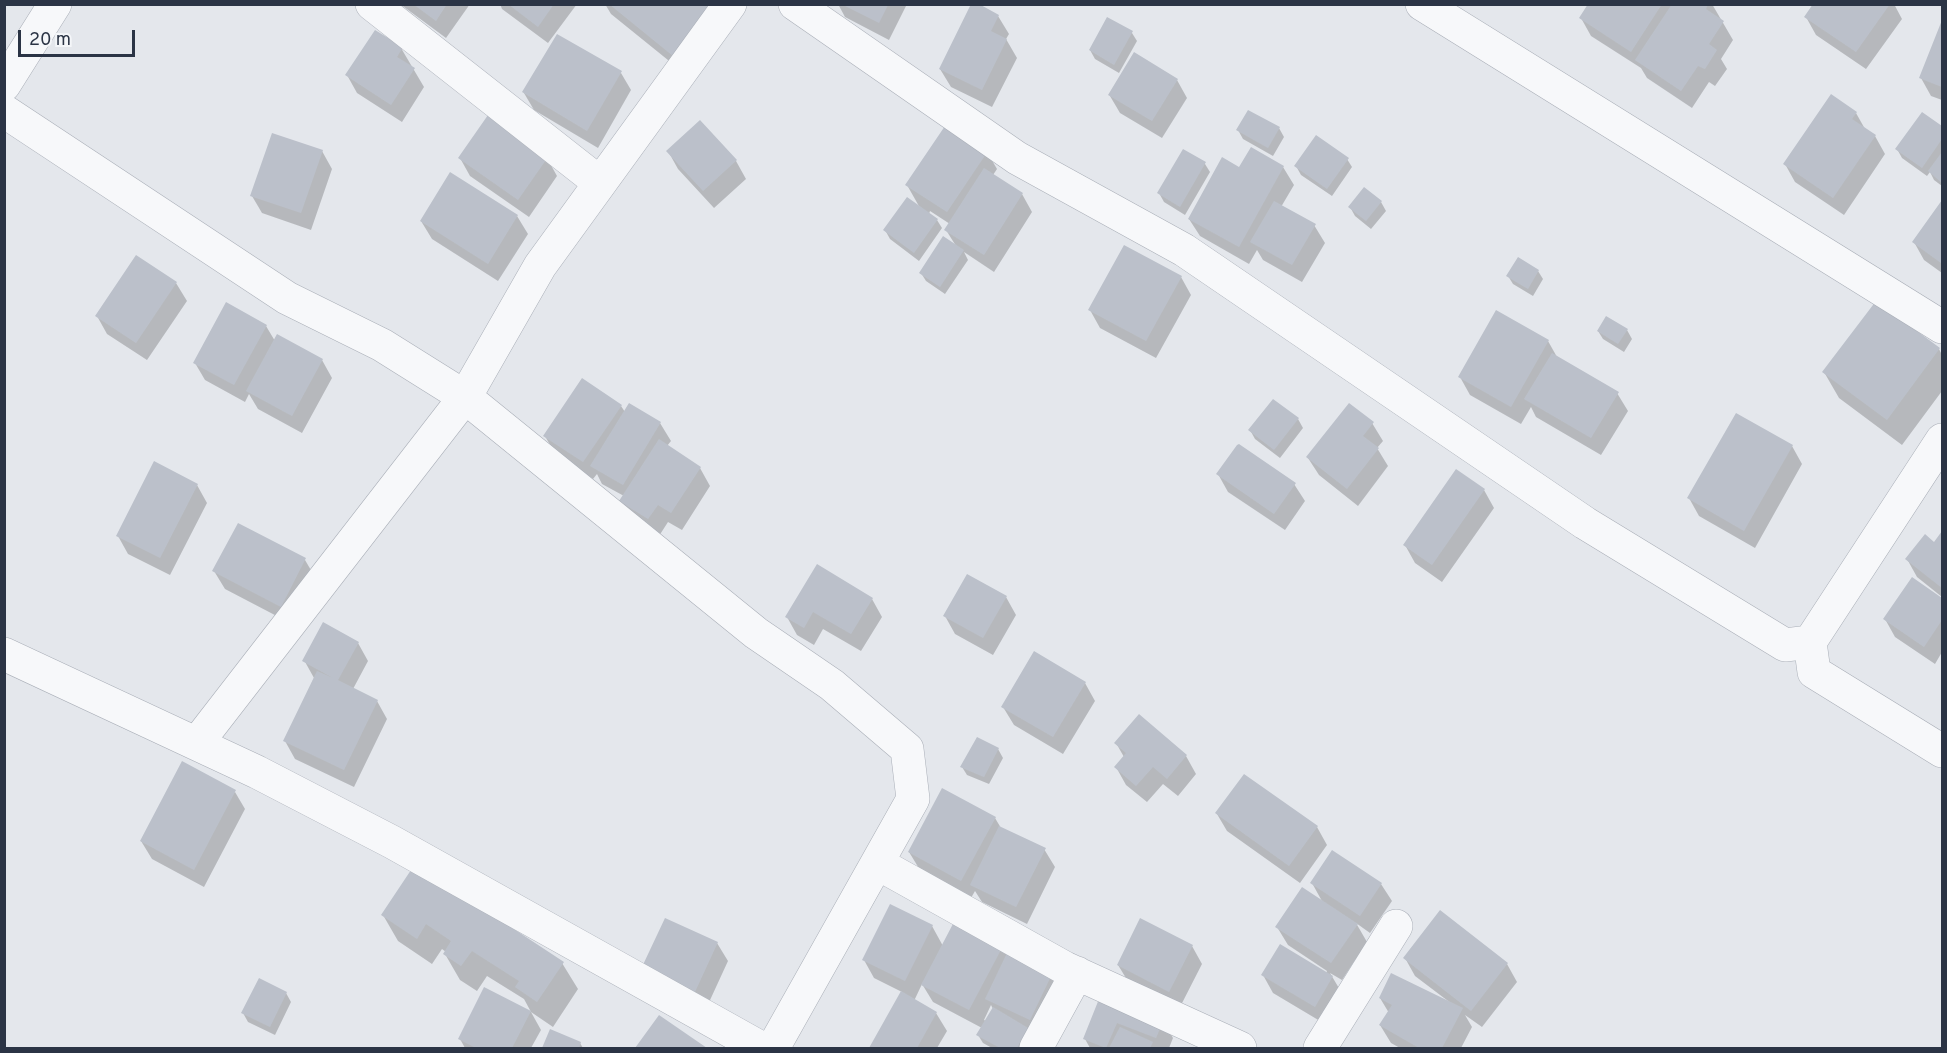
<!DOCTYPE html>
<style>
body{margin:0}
#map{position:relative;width:1947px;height:1053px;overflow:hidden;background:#e4e7ec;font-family:Overpass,sans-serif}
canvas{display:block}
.frame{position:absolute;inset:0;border:6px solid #2b3445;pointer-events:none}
.scale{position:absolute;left:18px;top:30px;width:117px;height:27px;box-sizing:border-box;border:3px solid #2b3445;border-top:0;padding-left:8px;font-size:18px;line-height:21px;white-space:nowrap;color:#2b3445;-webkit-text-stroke:4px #f4f6f9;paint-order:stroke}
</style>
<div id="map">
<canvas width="1947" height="1053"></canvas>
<div class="frame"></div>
<div class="scale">20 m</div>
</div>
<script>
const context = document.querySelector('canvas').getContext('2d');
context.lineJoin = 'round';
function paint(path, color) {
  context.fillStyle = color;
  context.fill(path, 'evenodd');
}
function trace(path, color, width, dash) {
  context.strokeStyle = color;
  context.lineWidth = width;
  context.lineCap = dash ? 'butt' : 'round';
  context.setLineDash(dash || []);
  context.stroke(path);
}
const shadow = new Path2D(`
 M400 4H470L446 38Z
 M500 4H577L548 43 502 9Z
 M605 4H710L684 73 611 14Z
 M838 4H907L889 40 845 17Z
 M1590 4H1712L1733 40 1721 59 1727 69 1715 86 1709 82 1692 108 1647 78 1641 68 1591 36 1581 18Z
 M1815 4H1894L1902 19 1866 69 1816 35 1806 17Z
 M998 16 1009 34 1006 39 1017 58 992 107 951 87 940 69Z
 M1108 19 1132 33 1137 41 1119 73 1095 59 1090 50Z
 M1942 24V100L1931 96 1921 78Z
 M401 48 424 87 402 122 357 93 347 75Z
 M621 73 631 90 598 148 534 110 524 93Z
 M1177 80 1187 98 1162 138 1120 113 1110 96Z
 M1856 113 1865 129 1875 136 1885 154 1844 215 1795 182 1785 164Z
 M1923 114 1942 128V186L1934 180 1930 172 1927 176 1902 158 1897 149Z
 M700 122 736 161 746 179 714 208 678 169 668 151Z
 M1279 128 1284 137 1273 156 1243 139 1238 130Z
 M322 151 332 169 311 230 262 213 252 196Z
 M1184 151 1205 164 1210 172 1185 215 1164 202 1159 193Z
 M987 152 997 169 993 175 1022 194 1032 212 994 272 964 252 968 260 945 294 926 281 921 273 956 246 946 230 950 224 930 211 929 214 937 220 942 228 919 261 890 239 885 230 920 208 907 185Z
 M460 158H547L557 176 529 217 470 176Z
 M1347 159 1352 167 1332 196 1301 175 1296 166Z
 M1283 167 1294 185 1281 207 1314 225 1325 243 1302 282 1263 260 1257 250 1249 264 1200 236 1189 219 1240 169Z
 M451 174 517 216 528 234 498 281 432 239 421 221Z
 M1381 202 1386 211 1371 229 1355 216 1350 207Z
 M1942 203V273L1924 260 1914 242Z
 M1538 271 1543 279 1533 296 1513 284 1508 276Z
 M1181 277 1191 295 1156 358 1100 328 1090 310Z
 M176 283 187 301 147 360 107 334 97 316Z
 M1876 303 1939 349 1942 355V391L1902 445 1839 398 1824 372Z
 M266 326 275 341 322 360 332 378 302 433 258 409 249 394 245 402 205 380 195 363Z
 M1627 330 1632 339 1624 352 1603 339 1598 331Z
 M1548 341 1557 357 1617 393 1628 411 1601 455 1536 417 1531 407 1521 424 1470 395 1460 377Z
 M629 405 660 423 671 441 667 446 700 468 710 486 682 530 668 522 659 536 631 519 621 501 624 496 602 484 597 474 593 479 555 454 545 436 621 406 625 412Z
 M1298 419 1303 428 1280 458 1255 439 1250 430Z
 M1372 423 1383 441 1377 448 1388 466 1358 506 1319 475 1308 458Z
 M1792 446 1802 464 1755 548 1699 516 1689 498Z
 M1218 474 1294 484 1305 501 1285 530 1228 492Z
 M197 485 207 503 170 575 128 554 118 536Z
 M1484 490 1494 508 1442 582 1415 563 1405 545Z
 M1942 534V597L1917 577 1907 559 1934 544Z
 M305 560 315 577 292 624 225 589 214 571Z
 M1913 579 1942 599V652L1935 664 1895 637 1885 619Z
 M1006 597 1016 615 993 655 955 634 945 616Z
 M872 599 882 617 861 651 823 629 814 645 797 635 787 617Z
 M358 643 368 661 353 689 377 701 387 719 354 787 295 759 285 741 314 678 304 660Z
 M1085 683 1095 701 1063 754 1014 725 1003 707Z
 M1116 743 1186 756 1196 774 1178 796 1163 784 1147 802 1126 785 1116 767 1124 757Z
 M998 749 1003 758 989 784 967 775 962 767Z
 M235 792 245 809 204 887 152 859 141 841Z
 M1217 814 1317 827 1327 845 1300 883 1227 831Z
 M995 818 1001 828 1044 849 1055 867 1027 924 982 902 975 891 971 898 920 870 909 852Z
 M415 866 562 963 578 989 553 1027 531 1012 541 1030 531 1048H465L460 1039 485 989 531 1012 524 999 487 976 477 991 460 980 445 954 446 952 442 949 432 964 398 941 383 915Z
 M1312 883 1381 884 1392 901 1370 933 1356 923 1367 942 1342 980 1330 973 1343 995 1325 1024 1273 993 1263 975 1326 973 1327 971 1288 945 1277 927 1323 903Z
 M955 922 1052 973 1062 991 1026 1048H992L983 1043 978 1035 982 1028 933 1002 922 984 914 1001 936 1013 947 1031 937 1048H870L902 992 874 978 864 960 932 926 943 946ZM991 1005 993 1009 986 1021 984 1020Z
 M717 943 728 961 705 1011 643 969Z
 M1192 946 1202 964 1179 1009 1129 983 1118 965Z
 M1405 958 1507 964 1517 982 1482 1027 1465 1015 1472 1027 1461 1048H1400L1391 1043 1380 1025 1389 1013 1380 998 1448 1001 1415 976Z
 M259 980 286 993 291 1002 275 1035 248 1022 243 1013Z
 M1101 996 1163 1020 1173 1038 1169 1048H1090L1085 1039Z
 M660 1017 705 1048H637Z
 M551 1031 580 1043 583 1048H543Z`);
const building = new Path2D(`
 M413 4H447L436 21Z
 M508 4H554L538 27Z
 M609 4H712L673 56Z
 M971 4H979L999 15 991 31 1007 39 982 90 939 69Z
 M1588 4H1662L1631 52 1579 18Z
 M1672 4H1708L1706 9 1724 21 1709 44 1717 50 1705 69 1698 66 1681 91 1635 60Z
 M1813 4H1890L1856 52 1804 17Z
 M843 5H888L879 23Z
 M1107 17 1133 31 1114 65 1089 50Z
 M1942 20V87L1919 78Z
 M375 30 403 47 397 57 415 68 391 105 345 75Z
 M557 34 622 71 587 131 522 92Z
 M1134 52 1178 79 1152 121 1108 95Z
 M1831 94 1857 112 1852 119 1876 135 1833 198 1783 164Z
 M1248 110 1280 127 1268 148 1236 130Z
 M1922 112 1942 126V139L1922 168 1895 149Z
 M488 115 548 157 518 200 458 158Z
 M700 120 737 160 703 191 666 151Z
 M947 123 988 151 947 212 905 185Z
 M272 133 323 150 301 213 250 196Z
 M1316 135 1349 158 1327 189 1294 166Z
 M1251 147 1284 166 1239 247 1188 219 1222 157 1239 167Z
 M1183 149 1206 162 1180 207 1157 193Z
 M1942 152V183L1928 171Z
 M984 168 1023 193 984 255 944 230Z
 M450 172 518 215 488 264 420 221Z
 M1364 187 1382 201 1366 221 1348 207Z
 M907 197 938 219 914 253 883 230Z
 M1942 200V261L1941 263 1912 242Z
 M1274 201 1316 224 1292 265 1250 242Z
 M943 236 964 250 940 287 919 273Z
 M1124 245 1182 276 1146 341 1088 310Z
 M136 255 177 282 136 343 95 316Z
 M1518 257 1539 270 1528 289 1506 276Z
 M1876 301 1940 348 1887 420 1822 372Z
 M226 302 267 325 234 385 193 363Z
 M1496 310 1549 340 1511 407 1458 377Z
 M1606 316 1628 329 1618 344 1597 331Z
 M277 334 323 359 292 416 246 391Z
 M1552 353 1619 392 1591 438 1524 399Z
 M582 378 622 405 583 462 543 436Z
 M1273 399 1299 418 1274 450 1248 430Z
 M629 403 661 422 623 485 590 466Z
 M1349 403 1374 422 1363 436 1379 448 1347 489 1306 457Z
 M1736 413 1793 445 1744 531 1687 498Z
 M659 439 701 467 671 513 658 505 648 519 619 501Z
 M1239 444 1296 483 1274 514 1216 474 1237 445Z
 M154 461 198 484 160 558 116 536Z
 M1456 469 1485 489 1432 565 1403 545Z
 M238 523 306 558 281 607 212 571Z
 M1942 531V588L1905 559 1925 534 1934 542Z
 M817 564 873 598 851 634 813 612 804 628 785 617Z
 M967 574 1007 596 983 638 943 616Z
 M1912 577 1942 598V620L1924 647 1883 619Z
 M323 622 359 642 338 680 378 700 344 770 283 741 317 671 333 678 302 661Z
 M1034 651 1086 682 1053 737 1001 707Z
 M1139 714 1187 755 1167 779 1153 767 1136 786 1114 767 1126 753 1114 743Z
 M977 737 999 748 984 777 960 767Z
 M182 761 236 790 194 870 140 841Z
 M1244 774 1318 826 1289 866 1215 813Z
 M942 788 996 817 961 881 908 852Z
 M999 826 1046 848 1016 907 970 885Z
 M1332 850 1382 883 1360 916 1310 883Z
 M415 864 564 962 537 1002 515 987 519 981 472 951 461 966 443 954 451 941 426 924 417 939 381 915Z
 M1302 887 1358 924 1331 963 1275 927Z
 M890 904 933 925 905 981 862 960Z
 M1440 910 1508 963 1471 1011 1403 958Z
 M665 918 718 942 694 994 641 969Z
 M1140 918 1193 945 1169 992 1117 965Z
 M955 920 1003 946 969 1010 921 985Z
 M1280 944 1333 976 1315 1007 1261 975Z
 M1008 951 1053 972 1030 1020 985 999Z
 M1391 973 1463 1008 1442 1048H1419L1379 1025 1392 1005 1379 998Z
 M259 978 287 992 270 1027 241 1013Z
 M484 987 531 1011 512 1048H476L458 1039Z
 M901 991 937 1012 917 1048H869Z
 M1101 994 1164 1019 1156 1038 1117 1023 1106 1048 1083 1039Z
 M993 1007 1028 1028 1017 1048H1000L976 1035Z
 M659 1015 707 1048H635Z
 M1120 1027 1153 1042 1150 1048H1109Z
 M550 1029 581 1042 579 1048H542Z`);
const street = new Path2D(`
 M372 4 600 183
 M730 4 540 266 465 397 756 633 832 685 907 749 913 799 773 1048
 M795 4 1017 158 1184 250 1585 523 1785 645 1810 642 1942 440
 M1422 4 1942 327
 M4 85 55 4
 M4 111 287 298 382 345 465 397 197 743
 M1810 642 1814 672 1942 751
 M4 654 257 772 392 842 761 1048
 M877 863 1065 968 1240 1048
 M1036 1048 1077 973
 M1320 1048 1396 926`);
paint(shadow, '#0003');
paint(building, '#bbc0ca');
trace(street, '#a9aeb7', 34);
trace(street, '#f7f8fa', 33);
</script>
